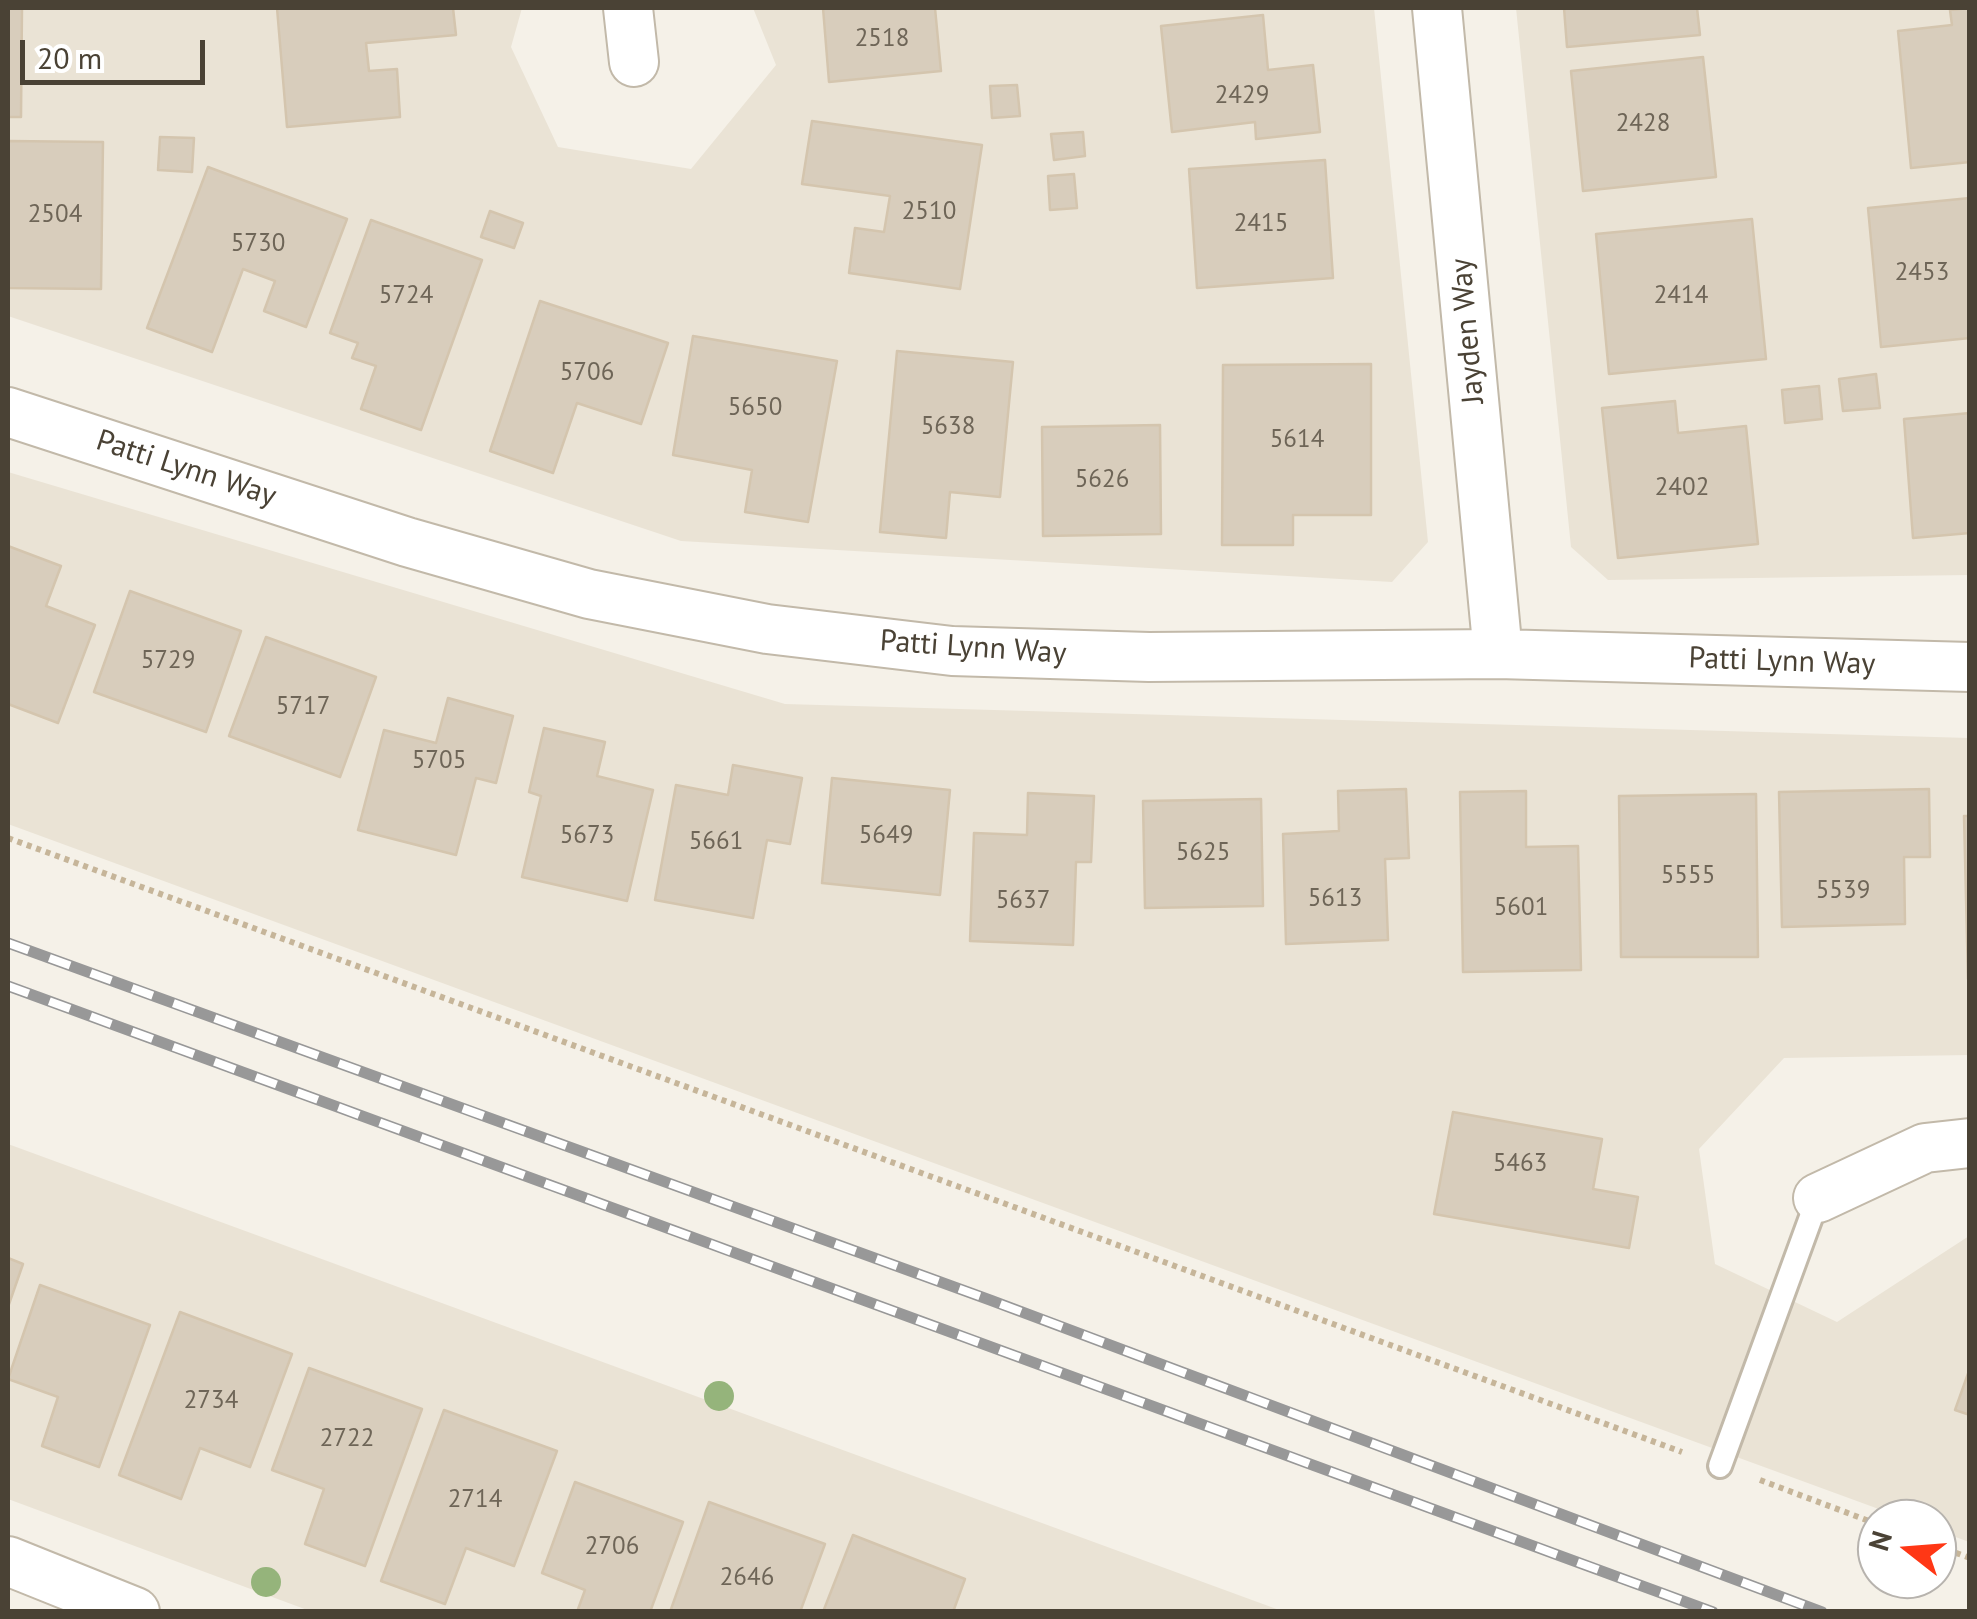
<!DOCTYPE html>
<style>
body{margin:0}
#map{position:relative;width:1977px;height:1619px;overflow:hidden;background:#f5f1e8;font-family:"PT Sans",sans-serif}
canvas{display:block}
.frame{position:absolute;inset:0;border:10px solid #4a4235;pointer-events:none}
.north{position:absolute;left:1857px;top:1499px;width:100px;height:100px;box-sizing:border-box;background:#fff;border:2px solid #b7b3ae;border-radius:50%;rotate:287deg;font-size:28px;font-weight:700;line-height:40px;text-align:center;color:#4a4235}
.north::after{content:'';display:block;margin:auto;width:35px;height:45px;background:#ff3715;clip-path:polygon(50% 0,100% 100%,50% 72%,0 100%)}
.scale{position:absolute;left:20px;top:40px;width:185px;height:45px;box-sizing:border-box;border:5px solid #4a4235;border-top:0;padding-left:12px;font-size:30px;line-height:35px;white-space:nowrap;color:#4a4235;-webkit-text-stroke:8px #fff;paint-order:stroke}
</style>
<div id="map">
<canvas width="1977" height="1619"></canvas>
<div class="frame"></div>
<div class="north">N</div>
<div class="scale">20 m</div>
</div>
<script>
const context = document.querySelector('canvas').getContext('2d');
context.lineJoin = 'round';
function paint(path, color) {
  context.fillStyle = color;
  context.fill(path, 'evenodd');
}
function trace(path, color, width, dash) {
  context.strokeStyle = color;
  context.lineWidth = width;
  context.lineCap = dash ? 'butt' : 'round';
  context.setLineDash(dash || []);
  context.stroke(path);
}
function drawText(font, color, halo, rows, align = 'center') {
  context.font = font + ' "PT Sans",sans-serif';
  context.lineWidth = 8;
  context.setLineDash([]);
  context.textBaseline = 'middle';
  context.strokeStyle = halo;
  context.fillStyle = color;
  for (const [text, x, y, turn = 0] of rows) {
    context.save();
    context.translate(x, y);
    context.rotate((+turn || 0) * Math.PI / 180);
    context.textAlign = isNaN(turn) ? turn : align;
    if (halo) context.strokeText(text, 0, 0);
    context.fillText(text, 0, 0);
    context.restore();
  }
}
const residential = new Path2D(`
 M8 8H522L511 47 558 147 691 169 776 65 753 8H1374L1428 542 1392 582 681 541 8 316Z
 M1516 8H1969V575L1608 580 1571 547Z
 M8 472 785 704 1969 738V1055L1784 1058 1699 1149 1715 1264 1837 1322 1969 1236V1542L1937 1530V1519H1906L8 824Z
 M8 1144 1282 1611H310L8 1499Z`);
const building = new Path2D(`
 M8 8H22L21 117H8Z
 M277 8H453L456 35 366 43 369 71 397 69 400 117 287 127Z
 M823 8H935L941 71 829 82Z
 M1564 8H1697L1700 35 1567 47Z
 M1970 8V162L1911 168 1898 31 1952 25 1950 10Z
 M1263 15 1268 70 1313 65 1320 132 1256 139 1255 122 1172 132 1161 26Z
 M1703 57 1716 177 1583 191 1571 71Z
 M1017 85 1020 116 992 118 990 86Z
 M812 121 982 145 960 289 849 273 855 228 884 232 890 196 802 184Z
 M1083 132 1085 156 1054 160 1051 134Z
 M160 137 194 138 192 172 158 170Z
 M8 141 103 142 101 289 8 288Z
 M1325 160 1333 278 1197 288 1189 169Z
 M208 167 347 219 306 327 264 311 275 281 243 269 212 352 147 328Z
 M1074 174 1077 208 1050 210 1048 176Z
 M1970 198V338L1881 347 1868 208Z
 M490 211 523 223 514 248 481 237Z
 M1752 219 1766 359 1609 374 1596 234Z
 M371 220 482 260 421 430 361 409 376 366 352 358 358 343 330 333Z
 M540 301 668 343 641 424 577 403 553 473 490 451Z
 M693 336 837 361 808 522 745 512 752 470 673 455Z
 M897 351 1013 362 1000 497 950 492 946 538 880 532Z
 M1371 364V515H1293V545H1222L1223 365Z
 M1876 374 1880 408 1843 411 1839 379Z
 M1819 386 1822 419 1785 423 1782 390Z
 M1675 401 1678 433 1746 426 1758 544 1618 558 1602 408Z
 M1970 413V533L1913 538 1904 419Z
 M1160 425 1161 534 1043 536 1042 427Z
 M8 546 61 566 46 606 95 625 58 723 8 704Z
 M130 591 241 631 206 732 94 692Z
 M266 637 376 677 340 777 229 736Z
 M448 698 513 716 496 783 476 778 456 855 358 830 384 730 436 743Z
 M544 728 605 742 597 776 653 790 627 901 522 877 541 796 529 792Z
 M733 765 802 778 790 844 767 840 753 918 655 900 676 785 728 795Z
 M832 778 950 790 940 895 822 883Z
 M1406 789 1409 858 1385 859 1388 940 1286 944 1283 834 1339 831 1338 791Z
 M1929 789 1930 857H1904L1905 924 1782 927 1779 792Z
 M1526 791V847L1578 846 1581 970 1463 972 1460 792Z
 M1028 793 1094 796 1091 862H1076L1073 945 970 941 974 833 1027 835Z
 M1756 794 1758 957H1621L1619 796Z
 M1261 799 1263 906 1145 908 1143 801Z
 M1964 816H1970V979H1968Z
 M1453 1112 1602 1139 1593 1189 1638 1197 1629 1248 1434 1214Z
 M8 1258 23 1264 8 1307Z
 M40 1285 150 1325 99 1467 42 1446 58 1397 8 1379Z
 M180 1312 292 1354 250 1467 200 1448 181 1499 119 1475Z
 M309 1368 422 1409 365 1566 305 1544 324 1489 272 1470Z
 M1970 1368V1415L1955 1410Z
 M444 1410 557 1451 514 1566 466 1548 445 1604 381 1581Z
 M575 1482 683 1522 650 1612H577L585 1590 542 1573Z
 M709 1502 825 1544 800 1612H670Z
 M853 1535 965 1579 953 1612H823Z`);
const path = new Path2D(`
 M8 838 1682 1452
 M1760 1480 1877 1524
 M1937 1546 1970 1558`);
const lane = new Path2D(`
 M1720 1466 1818 1198`);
const street = new Path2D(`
 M628 8 634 62
 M1437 8 1498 654
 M8 412 407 542 589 594 767 629 952 651 1149 657 1498 654 1970 667
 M1818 1198 1925 1148 1970 1143
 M8 1561 135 1612`);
const rail = new Path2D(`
 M8 943 990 1300 1822 1612
 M8 986 1713 1612`);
const trees = [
 [719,1396],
 [266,1582]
];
const numberNames = [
 ["2518",882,39],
 ["2429",1242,96],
 ["2428",1643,124],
 ["2510",929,212],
 ["2504",55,215],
 ["2415",1261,224],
 ["5730",258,244],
 ["2453",1922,273],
 ["5724",406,296],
 ["2414",1681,296],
 ["5706",587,373],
 ["5650",755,408],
 ["5638",948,427],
 ["5614",1297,440],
 ["5626",1102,480],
 ["2402",1682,488],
 ["5729",168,661],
 ["5717",303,707],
 ["5705",439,761],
 ["5673",587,836],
 ["5649",886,836],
 ["5661",716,842],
 ["5625",1203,853],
 ["5555",1688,876],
 ["5539",1843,891],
 ["5613",1335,899],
 ["5637",1023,901],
 ["5601",1521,908],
 ["5463",1520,1164],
 ["2734",211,1401],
 ["2722",347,1439],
 ["2714",475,1500],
 ["2706",612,1547],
 ["2646",747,1578]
];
const streetNames = [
 ["Jayden Way",1468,331,-95],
 ["Patti Lynn Way",186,469,18],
 ["Patti Lynn Way",973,648,4],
 ["Patti Lynn Way",1782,662,2]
];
paint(residential, '#eae3d5');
paint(building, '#d8cdbc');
trace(building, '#d4c5ae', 2.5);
trace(lane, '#c2b9a9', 28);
trace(street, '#c2b9a9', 52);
trace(path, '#c6b599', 6, [5, 5]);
trace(lane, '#fff', 22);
trace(street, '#fff', 48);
trace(rail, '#989898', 11);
trace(rail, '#fff', 8, [22]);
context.fillStyle = '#95b47b';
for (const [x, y] of trees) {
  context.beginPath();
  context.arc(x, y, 15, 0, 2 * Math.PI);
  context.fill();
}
drawText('25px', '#6e6557', null, numberNames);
drawText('30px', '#4a4235', '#fff', streetNames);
</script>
